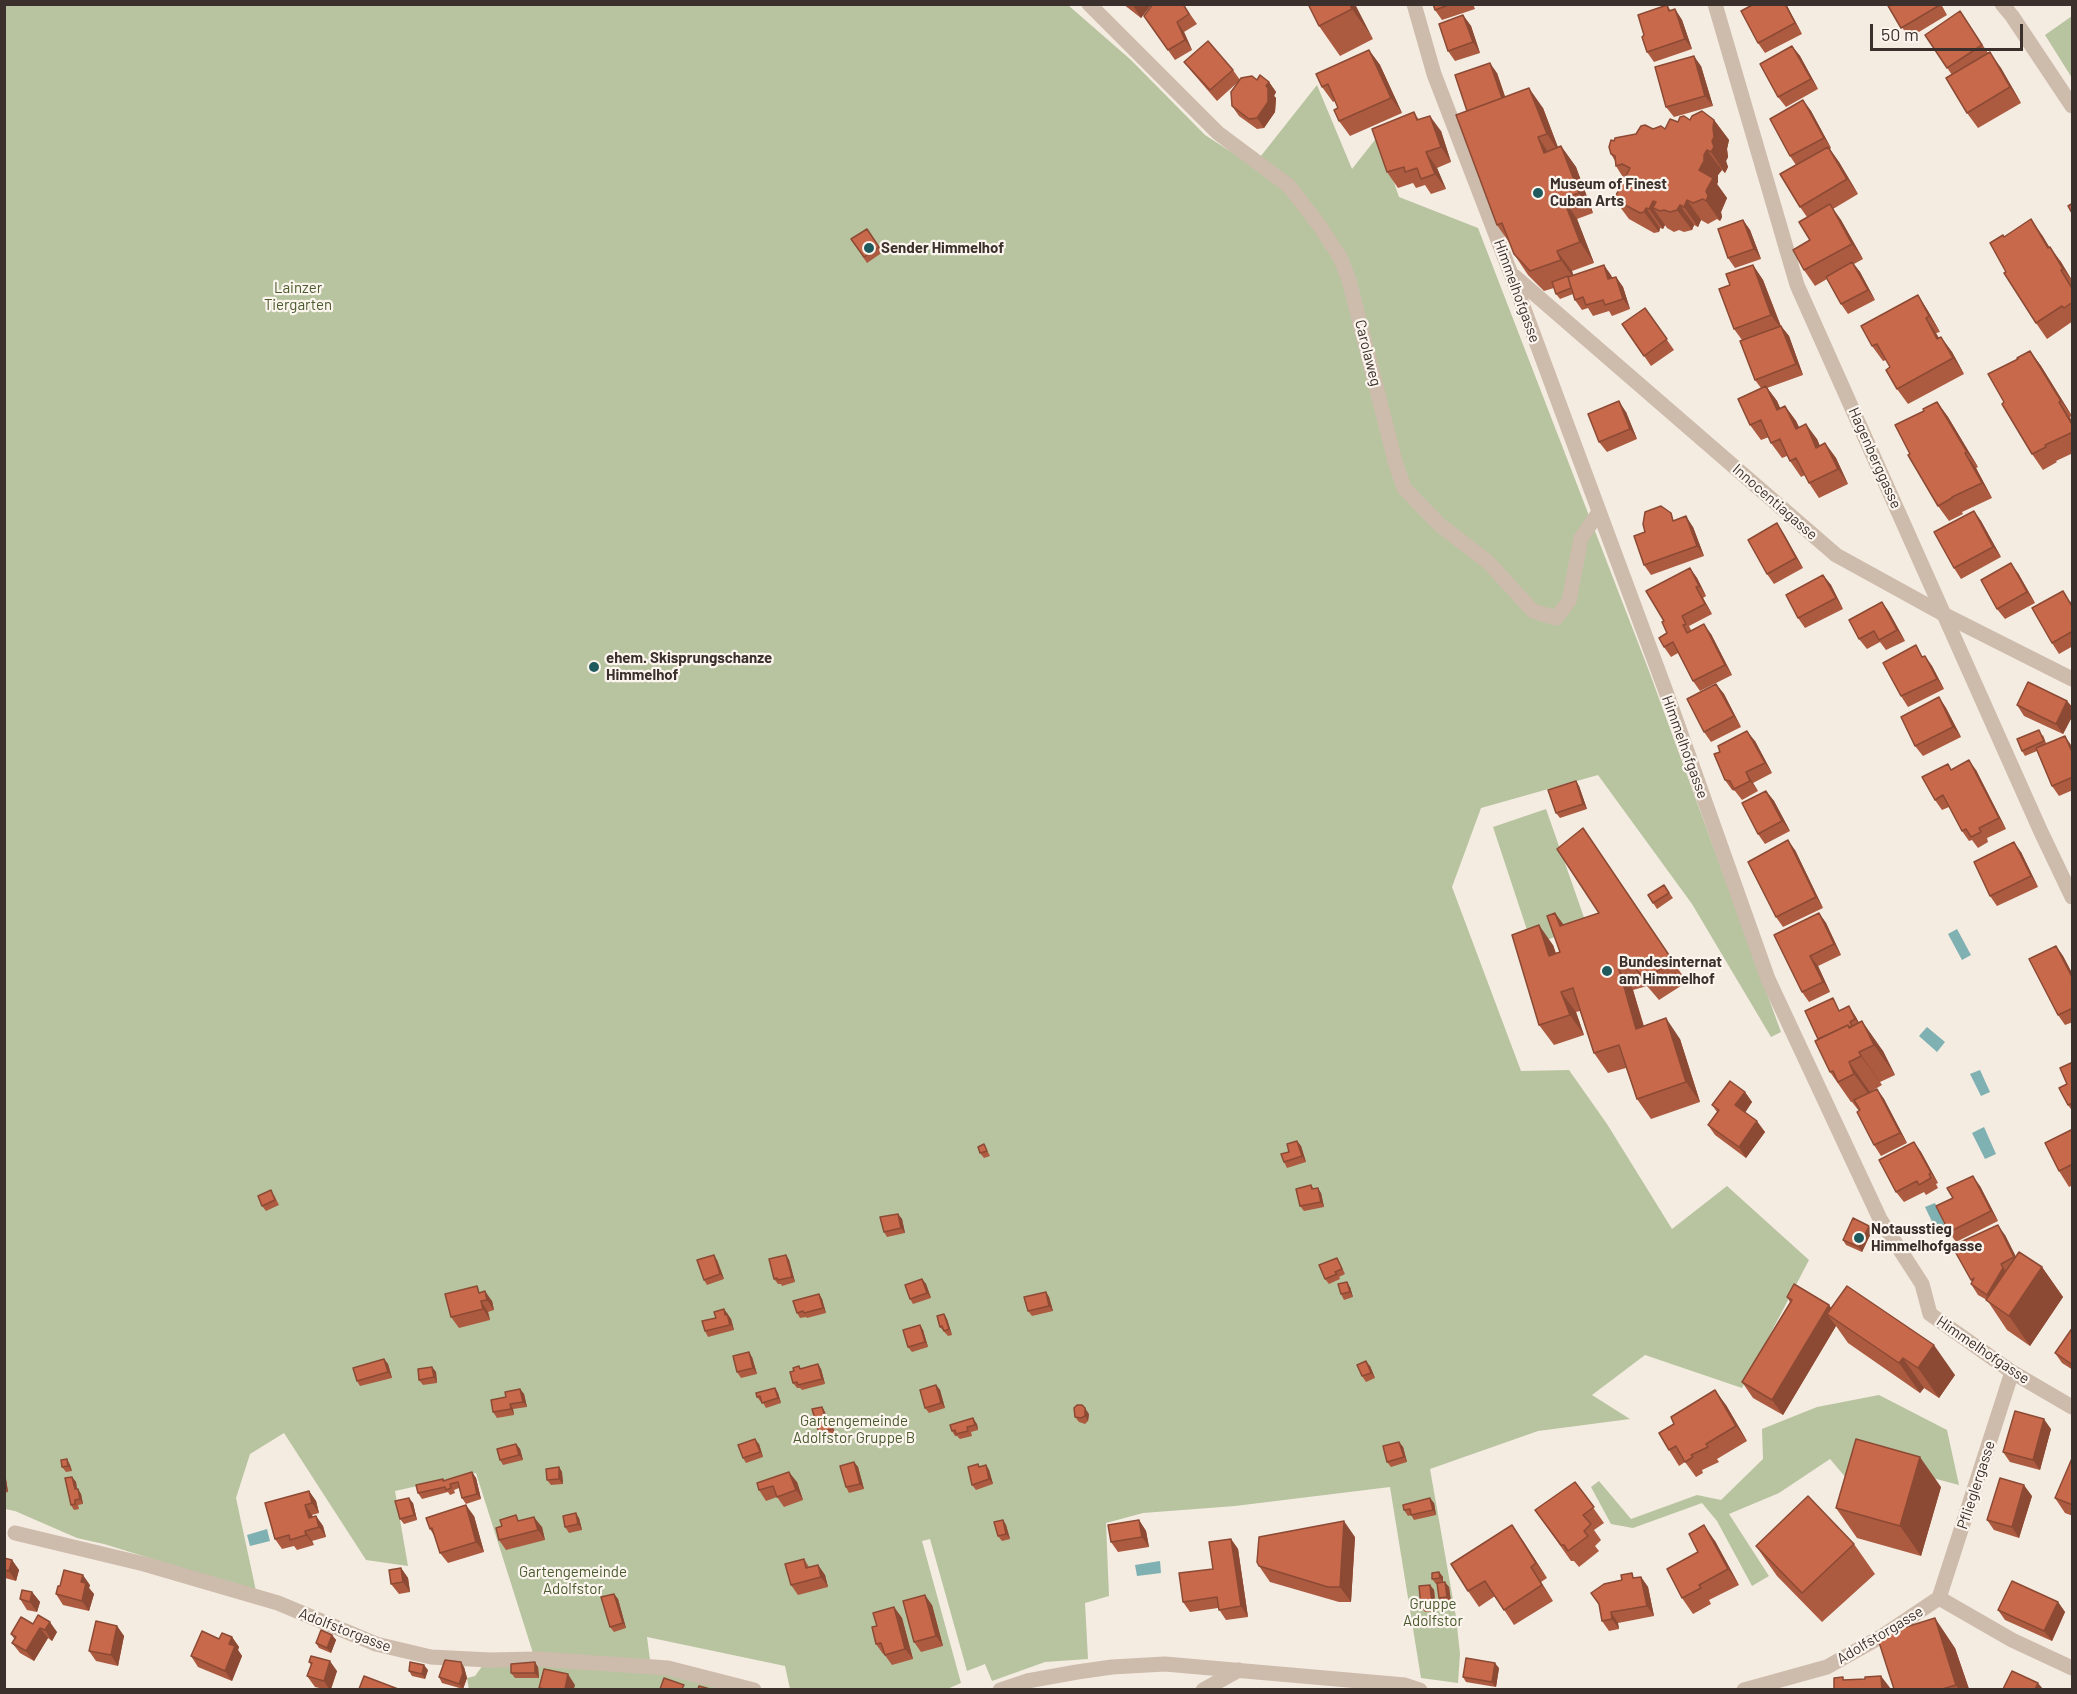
<!DOCTYPE html>
<style>
body{margin:0}
#map{position:relative;width:2077px;height:1694px;overflow:hidden;background:#f4ebe1;font-family:Barlow,sans-serif}
canvas{display:block}
.frame{position:absolute;inset:0;border:6px solid #3b302b;pointer-events:none}
.scale{position:absolute;left:1870px;top:24px;width:153px;height:27px;box-sizing:border-box;border:3px solid #3b302b;border-top:0;padding-left:8px;font-size:18px;line-height:21px;white-space:nowrap;color:#3b302b;-webkit-text-stroke:4px #fbf5ee;paint-order:stroke}
</style>
<div id="map">
<canvas width="2077" height="1694"></canvas>
<div class="frame"></div>
<div class="scale">50 m</div>
</div>
<script>
const context = document.querySelector('canvas').getContext('2d');
context.lineJoin = 'round';
function paint(path, color) {
  context.fillStyle = color;
  context.fill(path, 'evenodd');
}
function trace(path, color, width, dash) {
  context.strokeStyle = color;
  context.lineWidth = width;
  context.lineCap = dash ? 'butt' : 'round';
  context.setLineDash(dash || []);
  context.stroke(path);
}
function drawText(font, color, halo, rows, align = 'center') {
  context.font = font + ' Barlow,sans-serif';
  context.lineWidth = 4.5;
  context.setLineDash([]);
  context.textBaseline = 'middle';
  context.strokeStyle = halo;
  context.fillStyle = color;
  for (const [text, x, y, turn = 0] of rows) {
    context.save();
    context.translate(x, y);
    context.rotate((+turn || 0) * Math.PI / 180);
    context.textAlign = isNaN(turn) ? turn : align;
    if (halo) context.strokeText(text, 0, 0);
    context.fillText(text, 0, 0);
    context.restore();
  }
}
const green = new Path2D(`
 M4 5H1068L1131 60 1205 135 1253 166 1317 85 1352 169 1378 136 1399 197 1478 228 1649 671 1781 1032 1771 1037 1692 904 1598 775 1481 808 1452 887 1521 1071 1569 1070 1607 1124 1672 1229 1727 1186 1809 1260 1742 1388 1645 1355 1592 1395 1630 1419 1538 1431 1430 1469 1456 1617 1460 1654 1458 1683 1421 1678 1390 1487 1235 1506 1143 1513 1106 1523 1109 1596 1085 1603 1088 1659 1045 1662 992 1681 985 1664 967 1671 930 1539 922 1541 961 1683 945 1690 790 1689 785 1666 647 1637 650 1660 533 1653 476 1473 395 1491 408 1566 366 1560 284 1433 250 1454 236 1498 256 1591 104 1544 77 1538 15 1511 5 1509Z
 M2072 16V78L2045 35Z
 M1546 809 1587 926 1532 945 1493 827Z
 M1879 1395 1947 1430 1959 1485 1872 1462 1858 1492 1830 1459 1779 1493 1729 1514 1769 1576 1752 1586 1717 1521 1702 1503 1633 1528 1611 1524 1591 1487 1599 1481 1631 1519 1697 1495 1721 1500 1763 1459 1762 1429 1817 1407Z
 M483 1665H545L670 1674 731 1689 469 1690 467 1678 475 1676Z`);
const water = new Path2D(`
 M1957 929 1971 955 1962 960 1948 934Z
 M1927 1027 1945 1042 1937 1052 1919 1036Z
 M1980 1070 1990 1092 1981 1096 1970 1074Z
 M1984 1127 1996 1154 1985 1159 1972 1133Z
 M1935 1203 1945 1226 1936 1230 1925 1207Z
 M267 1529 270 1541 250 1546 247 1535Z
 M1160 1561 1161 1573 1137 1576 1135 1565Z`);
const minor = new Path2D(`
 M1089 4 1218 133 1289 186 1319 225 1340 257 1349 280 1395 461 1404 488 1440 525 1488 562 1533 611 1556 618 1569 601 1581 538 1599 512
 M1414 4 1434 74 1511 274 1665 689 1768 979 1880 1219 1922 1284 1930 1314 2012 1372 2072 1407
 M1715 4 1797 285 2041 832 2072 897
 M2002 4 2012 16 2072 106
 M1514 276 1836 555 1945 615 2072 679
 M15 1533 144 1564 278 1603 376 1644 431 1657 490 1660 538 1659 668 1668 754 1690
 M1939 1598 2012 1372
 M1939 1598 2012 1640 2072 1668
 M1000 1690 1027 1681 1077 1672 1112 1667 1165 1664 1405 1685 1420 1690
 M1203 1690 1239 1670
 M1744 1690 1827 1667 1884 1635 1939 1598`);
const wall = new Path2D(`
 M1123 4H1152L1141 18Z
 M1183 4 1197 24 1184 32 1192 50 1175 60 1144 16 1172 5Z
 M1350 4 1373 39 1340 56 1319 26Z
 M1433 4H1473L1475 9 1442 20 1435 10Z
 M1786 4 1802 34 1765 53 1758 43Z
 M1887 4H1941L1947 15 1909 38Z
 M1667 5 1671 11 1675 9 1682 20 1692 49 1654 62 1647 52 1644 35Z
 M1960 11 1988 53 2001 68 2021 103 1978 128 1967 113 1952 75 1925 35Z
 M1463 15 1471 26 1480 53 1455 61 1448 51Z
 M1792 46 1800 56 1818 89 1786 107 1778 97Z
 M1369 50 1380 65 1402 113 1350 136 1339 121 1338 108 1335 101 1333 102 1322 87Z
 M1184 62 1233 70 1240 80H1257L1269 82 1276 92 1274 96 1276 98 1275 112 1264 128 1257 129 1239 116 1232 106 1238 82 1217 101 1192 72Z
 M1701 66 1713 106 1674 117 1666 107Z
 M1497 73 1505 96 1543 108 1558 148 1561 146 1576 167 1593 213 1577 219 1594 263 1572 271 1573 275H1611L1612 278 1616 277 1623 287 1630 309 1612 316 1609 311 1593 316 1588 308 1582 310 1575 300 1573 294 1560 299 1556 294 1554 288 1544 291 1528 275 1514 254 1511 245 1497 225 1467 110Z
 M1803 100 1811 111 1831 148 1830 149 1839 162 1858 194 1833 209 1841 220 1863 259 1854 264 1860 272 1875 300 1848 314 1841 304 1827 279 1815 286 1804 270 1810 240 1807 217 1800 207 1796 165 1790 156Z
 M1414 112 1419 120 1441 131 1451 162 1437 168 1446 189 1431 194 1425 185 1416 188 1413 183 1398 188 1387 172Z
 M1690 120H1714L1729 140 1727 149 1728 157 1726 161 1728 167 1725 173 1722 170 1718 175V182L1717 184 1727 198 1721 212 1722 217 1720 221 1717 219 1708 224 1701 220 1698 227 1694 225 1692 230 1684 232 1679 230 1674 232 1667 228 1665 225 1663 229 1660 228 1659 232 1654 233 1629 219 1614 199 1624 179 1616 166 1615 161 1611 154 1614 141 1653 129H1665Z
 M1743 220 1750 230 1761 259 1735 268 1728 258Z
 M867 229 883 252 867 263 851 239Z
 M2042 235 2049 247 2061 262 2073 282V285H2071L2073 287V321L2047 339 2036 323 2006 272 2005 237Z
 M1753 265 1763 280 1781 326 1789 336 1803 375 1767 388 1777 401 1780 408 1785 406 1796 421 1799 427 1817 439 1820 446 1825 443 1836 458 1848 484 1819 498 1809 483 1805 475 1801 477 1790 461 1787 456 1782 458 1771 443 1769 437 1761 440 1750 425 1761 388 1755 380 1742 340 1734 329 1730 285Z
 M1918 295 1928 311 1940 332 1936 333 1939 338 1941 337 1952 352 1964 374 1908 404 1897 389 1890 367 1886 360 1883 361 1872 346Z
 M1645 308 1674 350 1651 366 1622 324Z
 M2030 351 2041 366 2072 416 2070 417 2073 423V453L2056 461 2057 462 2043 470 2032 454 2004 402 2018 359Z
 M1937 402 1948 417 1978 467 1976 468 1992 498 1962 512 1963 514 1949 521 1938 506 1910 454 1924 411Z
 M1626 412 1637 439 1607 452 1599 442Z
 M1974 511 1981 521 2001 557 1961 579 1954 568Z
 M1676 520 1693 527 1704 556 1651 575 1644 565Z
 M1777 523 1784 534 1803 568 1774 584 1767 574Z
 M1690 568 1697 578 1706 596 1703 598 1712 614 1689 626 1691 630 1711 634 1732 675 1700 691 1693 681 1678 653 1671 657 1664 647 1667 633 1664 621Z
 M2018 573 2035 603 2005 619 1997 609Z
 M1823 575 1831 585 1843 609 1805 628 1798 618Z
 M2070 601 2073 606V646L2059 654 2052 643Z
 M1882 602 1889 612 1905 641 1886 650 1880 642 1867 649 1859 639Z
 M1924 656H1925L1932 666 1944 689 1908 707 1901 696Z
 M1716 684 1724 694 1741 727 1711 742 1704 732Z
 M1939 697 1946 708 1961 737 1923 756 1915 746Z
 M2067 701 2073 708V715L2063 734 2024 716 2017 705Z
 M2043 735 2046 743 2072 746 2073 748V790L2059 796 2052 786 2037 751 2025 756 2022 751Z
 M1755 741 1772 773 1753 783 1758 791 1742 800 1735 791 1732 790 1725 780Z
 M1948 764 1951 769 1976 770 2006 829 1987 838 1988 842 1978 848 1972 840 1969 841 1962 831 1949 807 1942 810 1935 800Z
 M1576 781 1579 786 1587 809 1560 818 1556 813Z
 M1766 791 1774 801 1790 831 1765 844 1758 834Z
 M1583 828 1687 982 1659 1000 1647 986 1633 990 1644 1026 1680 1039 1700 1102 1651 1119 1637 1099 1626 1068 1608 1073 1594 1053 1580 1011 1576 1012 1584 1035 1554 1045 1539 1025 1553 945 1556 953 1560 952 1555 913 1564 925 1599 913Z
 M1795 850 1823 908 1783 927 1776 917Z
 M2021 852 2038 887 1997 906 1990 896Z
 M1664 885 1673 898 1657 909 1648 895Z
 M1819 913 1826 923 1841 955 1818 966 1830 992 1809 1002 1802 992Z
 M2056 946 2063 956 2073 975V1022L2065 1025 2058 1015Z
 M1849 1006 1859 1023 1883 1051 1895 1075 1880 1082 1882 1085 1870 1092 1877 1089 1884 1099 1907 1143 1881 1156 1874 1145 1859 1111 1852 1102H1851L1830 1072 1818 1039Z
 M2073 1062V1112L2068 1105 2067 1084Z
 M1745 1092 1752 1102 1745 1112 1765 1132 1746 1158 1715 1135 1708 1125 1717 1112 1712 1105Z
 M2073 1129V1185L2069 1187 2059 1171Z
 M1297 1141 1301 1146 1306 1162 1287 1168 1284 1162Z
 M1914 1142 1921 1152 1938 1183 1936 1184 1938 1188 1926 1195 1924 1192 1904 1202 1896 1192Z
 M984 1144 990 1156 984 1158 980 1153Z
 M1311 1185 1314 1189 1321 1193 1324 1207 1304 1211 1300 1206Z
 M1980 1186 1998 1221 1956 1242 1949 1232 1953 1198Z
 M274 1195 279 1205 266 1211 262 1206Z
 M898 1214 902 1219 905 1233 887 1237 884 1232Z
 M1869 1226 1872 1231 1862 1252 1846 1245 1843 1240Z
 M2005 1235 2016 1257 2042 1267 2063 1297 2030 1346 2007 1330 1987 1300 1978 1295 1971 1284 1972 1282 1971 1280Z
 M786 1255 789 1260 795 1282 782 1286 781 1284H778L774 1279Z
 M1337 1258 1340 1263 1345 1274 1339 1277 1340 1279 1329 1284 1325 1279Z
 M717 1260 724 1279 707 1285 704 1280Z
 M922 1279 926 1284 931 1298 913 1304 910 1299Z
 M1350 1287 1353 1297 1344 1300 1341 1294Z
 M481 1292 492 1301 494 1310 488 1312 490 1320 459 1328 451 1317Z
 M1046 1292 1049 1297 1053 1311 1032 1316 1028 1311Z
 M819 1294 822 1299 826 1313 807 1318 806 1317 800 1318 797 1313Z
 M1787 1297 1829 1305 1831 1308 1955 1375 1939 1398 1924 1388 1920 1393 1848 1343 1836 1326 1783 1415 1753 1398 1742 1382 1790 1302Z
 M724 1309 731 1319 734 1330 708 1337 705 1331Z
 M944 1314 947 1319 952 1335 948 1336 940 1327Z
 M920 1325 923 1330 928 1347 912 1352 908 1347Z
 M2073 1327V1370L2062 1363 2055 1353Z
 M752 1357 757 1374 741 1378 737 1372Z
 M384 1359 388 1364 392 1378 360 1386 357 1381Z
 M818 1364 821 1369 825 1384 802 1390 800 1388H797L793 1383 794 1371 799 1366 801 1369Z
 M1370 1366 1375 1378 1366 1382 1362 1376Z
 M432 1367 436 1372 437 1383 423 1385 419 1380Z
 M936 1385 940 1390 945 1408 929 1413 925 1408Z
 M775 1388 778 1393 781 1403 766 1408 762 1401 761 1402 757 1397Z
 M520 1389 524 1394 527 1407 513 1409 514 1415 497 1418 493 1412 506 1397Z
 M1726 1405 1747 1441 1717 1459 1719 1462 1702 1470 1703 1473 1696 1477 1685 1462 1679 1466 1669 1450Z
 M822 1407 825 1412 828 1419H829L832 1424 835 1434 822 1438 819 1433Z
 M1089 1414 1088 1421 1085 1424 1079 1422 1075 1417Z
 M977 1424 978 1430 971 1432 972 1436 960 1439 957 1436H955L952 1431Z
 M2051 1429 2040 1470 2010 1462 2003 1452Z
 M1399 1442 1403 1447 1407 1462 1391 1467 1387 1462Z
 M516 1444 520 1449 523 1460 503 1465 500 1460Z
 M759 1444 763 1457 746 1463 743 1458Z
 M2073 1456V1516L2065 1513 2055 1498Z
 M67 1459 70 1465 72 1471 66 1472 62 1467Z
 M854 1462 858 1467 864 1489 849 1493 846 1487Z
 M978 1464 980 1467 986 1465 989 1470 993 1484 976 1490 972 1485Z
 M559 1467 562 1472 563 1484 551 1485 547 1480Z
 M472 1472 476 1478 481 1499 466 1504 462 1498 459 1488 454 1490 455 1493 450 1495 448 1492 422 1499 418 1493 443 1479 444 1481Z
 M4 1477 6 1479 8 1492 4 1493Z
 M72 1477 76 1482 77 1489 81 1494 83 1504 78 1505 79 1509 74 1510 71 1505Z
 M797 1482 803 1500 784 1507 777 1497 766 1501 759 1490 757 1483Z
 M1575 1482 1604 1523 1594 1530 1601 1540 1595 1546 1599 1551 1579 1567 1574 1561H1571L1535 1510Z
 M1941 1487 1921 1556 1857 1538 1836 1508Z
 M309 1491 316 1501 319 1513 312 1515 313 1517 316 1516 323 1526 326 1537 312 1541 314 1545 297 1550 294 1546 282 1549 275 1539Z
 M2032 1496 2019 1538 1994 1530 1987 1520Z
 M413 1503 417 1520 404 1524 400 1519Z
 M1434 1503 1436 1515 1414 1520 1411 1515 1408 1516 1404 1510Z
 M474 1516 484 1552 448 1563 440 1553 435 1537 430 1529Z
 M579 1518 582 1530 569 1533 565 1527Z
 M520 1520 542 1527 545 1540 506 1550 499 1540Z
 M1003 1520 1006 1525 1010 1539 1002 1541 998 1536Z
 M1139 1520 1146 1531 1149 1547 1118 1552 1111 1542Z
 M1355 1537 1351 1602H1339L1270 1582 1259 1566Z
 M1231 1539 1238 1549 1248 1617 1226 1620 1218 1608 1190 1612 1183 1602 1213 1569Z
 M1523 1541 1547 1578 1541 1582 1553 1601 1514 1625 1495 1596 1479 1607 1468 1591Z
 M1715 1541 1739 1585 1709 1600 1711 1604 1693 1614 1682 1598 1698 1552Z
 M1854 1544 1875 1574 1822 1622 1777 1576 1756 1546Z
 M4 1558 12 1560 19 1570 16 1581 5 1578 4 1582Z
 M804 1559 809 1567 818 1565 825 1575 828 1587 798 1595 791 1585Z
 M401 1568 408 1578 410 1592 399 1594 391 1584Z
 M1439 1572 1443 1577V1582L1449 1587 1451 1602 1443 1603 1439 1598 1437 1584H1436L1432 1579Z
 M1641 1577 1648 1587 1654 1616 1618 1623 1619 1629 1609 1631 1602 1621 1635 1578Z
 M90 1585 89 1588 94 1594 89 1611 63 1605 56 1594Z
 M1430 1585 1434 1590 1436 1611 1425 1612 1421 1607Z
 M32 1592 40 1602 37 1612 27 1610 20 1599Z
 M614 1594 618 1599 626 1628 614 1632 610 1627Z
 M2058 1602 2065 1612 2052 1641 2005 1620 1998 1610Z
 M932 1605 943 1646 921 1652 914 1642Z
 M894 1607 902 1618 913 1659 892 1665 884 1654H883L876 1644 877 1626Z
 M33 1624 57 1632 52 1641 48 1638 34 1661 20 1653 12 1643 15 1640 11 1634Z
 M117 1626 124 1636 118 1666 96 1661 89 1651Z
 M332 1635 336 1640 331 1653 319 1648 316 1643Z
 M232 1637 239 1647 238 1650 242 1656 232 1681 198 1667 191 1656 219 1639Z
 M1955 1648 1969 1689H1894Z
 M309 1662 337 1671 331 1689H324L315 1687 307 1676 311 1665Z
 M464 1667 467 1678 463 1689 442 1683 439 1677Z
 M538 1667 539 1678H515L511 1673Z
 M1499 1668 1496 1687 1466 1682 1463 1677Z
 M428 1670 425 1679 412 1676 409 1671Z`);
const shadedWall = new Path2D(`
 M1136 4H1152L1141 18 1134 7Z
 M1350 4H1355L1373 39 1352 9Z
 M1785 4H1786L1802 34 1795 23Z
 M1675 9 1682 20 1692 49 1685 39Z
 M1463 15 1471 26 1480 53 1473 42Z
 M1177 22 1184 32 1192 50 1185 40Z
 M1792 46 1800 56 1818 89 1811 79Z
 M1369 50 1380 65 1402 113 1391 98Z
 M1990 52 2001 68 2021 103 2010 87Z
 M1694 56 1701 66 1713 106 1705 96Z
 M1490 63 1497 73 1510 112 1503 102Z
 M1269 82 1276 92 1274 96 1276 98 1275 112 1264 128 1257 118 1266 86Z
 M1529 88 1543 108 1561 155 1547 134Z
 M1803 100 1811 111 1831 148 1824 138Z
 M1430 116 1441 131 1451 162 1441 147Z
 M1714 120 1729 140 1727 149 1728 157 1726 161 1728 167 1725 173 1711 152 1713 128Z
 M1538 137 1552 158 1544 153Z
 M1561 146 1576 167 1593 213 1579 193Z
 M1828 147 1839 162 1858 194 1847 179Z
 M1707 150 1722 170 1718 175V182L1717 184 1727 198 1721 212 1722 217 1720 221 1706 201V191L1699 170 1704 155Z
 M1426 152 1437 168 1446 189 1435 174Z
 M1563 198 1577 219 1594 263 1580 242Z
 M1687 200 1701 220 1698 227 1684 207Z
 M1653 201 1660 211 1653 208 1665 225 1663 229 1649 209Z
 M1830 204 1841 220 1863 259 1852 244Z
 M1680 205 1694 225 1692 230 1677 210Z
 M1646 208 1660 228 1659 232 1644 212Z
 M2031 219 2042 235 2059 263 2048 248Z
 M1743 220 1750 230 1761 259 1754 249Z
 M2050 247 2061 262 2073 282 2063 269Z
 M1557 251 1572 271 1575 280 1561 260Z
 M1852 262 1860 272 1875 300 1868 290Z
 M1604 265 1611 275 1616 290 1608 279Z
 M1753 265 1763 280 1782 330 1771 315Z
 M1616 277 1623 287 1630 309 1623 299Z
 M1918 295 1928 311 1940 332 1929 316Z
 M1926 318 1936 333 1948 355 1937 339Z
 M1781 326 1789 336 1803 375 1796 364Z
 M1941 337 1952 352 1964 374 1953 358Z
 M2030 351 2041 366 2072 416 2061 401Z
 M1766 386 1777 401 1788 425 1777 410Z
 M1619 401 1626 412 1637 439 1630 429Z
 M1937 402 1948 417 1978 467 1967 452Z
 M2059 402 2073 423V426Z
 M1785 406 1796 421 1807 444 1796 429Z
 M1806 424 1817 439 1827 463 1816 448Z
 M1825 443 1836 458 1848 484 1838 469Z
 M1965 453 1976 468 1992 498 1982 483Z
 M1974 511 1981 521 2001 557 1993 547Z
 M1686 516 1693 527 1704 556 1697 546Z
 M1777 523 1784 534 1803 568 1796 558Z
 M2011 563 2018 573 2035 603 2027 592Z
 M1690 568 1697 578 1706 596 1699 586Z
 M1823 575 1831 585 1843 609 1836 598Z
 M1696 587 1703 598 1712 614 1705 604Z
 M1882 602 1889 612 1905 641 1897 630Z
 M1704 624 1711 634 1732 675 1725 665Z
 M1925 656 1932 666 1944 689 1937 679Z
 M1716 684 1724 694 1741 727 1734 716Z
 M1939 697 1946 708 1961 737 1953 727Z
 M2067 701 2073 708V715L2063 734 2056 724Z
 M1747 731 1755 741 1772 773 1765 763Z
 M2065 736 2073 748V754Z
 M1969 760 1976 770 2006 829 1999 818Z
 M1746 772 1753 783 1758 791 1750 781Z
 M1576 781 1579 786 1587 809 1583 804Z
 M1766 791 1774 801 1790 831 1782 821Z
 M1788 840 1795 850 1823 908 1816 897Z
 M2014 842 2021 852 2038 887 2031 876Z
 M1555 913 1569 933 1560 926Z
 M1819 913 1826 923 1841 955 1834 944Z
 M1539 925 1553 945 1563 976 1549 956Z
 M2056 946 2063 956 2073 975V979Z
 M1810 956 1818 966 1830 992 1823 982Z
 M1619 969 1633 990 1650 1049 1636 1029Z
 M1561 992 1576 1012 1584 1035 1570 1015Z
 M1849 1006 1856 1017 1863 1030 1855 1019Z
 M1666 1018 1680 1039 1700 1102 1686 1082Z
 M1862 1021 1883 1051 1895 1075 1874 1045Z
 M1859 1052 1880 1082 1882 1085 1861 1056Z
 M1849 1062 1870 1092 1875 1103 1854 1074Z
 M1877 1089 1884 1099 1907 1143 1900 1133Z
 M1745 1092 1752 1102 1743 1116 1735 1105Z
 M1757 1121 1765 1132 1746 1158 1739 1147Z
 M1297 1141 1301 1146 1306 1162 1302 1156Z
 M1914 1142 1921 1152 1938 1183 1931 1173Z
 M1973 1176 1980 1186 1998 1221 1991 1211Z
 M1318 1188 1321 1193 1324 1207 1321 1202Z
 M898 1214 902 1219 905 1233 901 1228Z
 M1998 1225 2005 1235 2021 1267 2014 1257Z
 M1869 1226 1872 1231 1862 1252 1859 1247Z
 M714 1255 717 1260 724 1279 720 1274Z
 M786 1255 789 1260 795 1282 792 1277Z
 M2001 1264 2010 1278 1995 1305 1987 1295Z
 M2042 1267 2063 1297 2030 1346 2009 1316Z
 M922 1279 926 1284 931 1298 927 1293Z
 M1347 1282 1350 1287 1353 1297 1350 1292Z
 M485 1291 492 1301 494 1310 487 1300Z
 M1046 1292 1049 1297 1053 1311 1049 1306Z
 M819 1294 822 1299 826 1313 823 1308Z
 M481 1301 488 1312 490 1320 483 1309Z
 M1829 1305 1840 1321 1827 1314 1836 1326 1783 1415 1772 1400Z
 M724 1309 731 1319 734 1330 725 1315Z
 M944 1314 947 1319 952 1335 949 1329Z
 M920 1325 923 1330 928 1347 925 1342Z
 M1934 1345 1955 1375 1939 1398 1918 1368Z
 M749 1352 752 1357 757 1374 753 1368Z
 M1903 1358 1924 1388 1920 1393 1899 1363Z
 M384 1359 388 1364 392 1378 388 1372Z
 M1366 1361 1370 1366 1375 1378 1371 1373Z
 M818 1364 821 1369 825 1384 822 1379Z
 M432 1367 436 1372 437 1383 434 1377Z
 M936 1385 940 1390 945 1408 941 1403Z
 M775 1388 778 1393 781 1403 778 1398Z
 M520 1389 524 1394 527 1407 523 1402Z
 M1715 1390 1726 1405 1747 1441 1736 1426Z
 M510 1404 513 1409 514 1415 511 1409Z
 M822 1407 825 1412 829 1425 826 1420Z
 M1085 1408 1089 1414 1088 1421 1085 1416Z
 M973 1418 977 1424 978 1430 975 1425Z
 M829 1419 832 1424 835 1434 832 1429Z
 M2044 1419 2051 1429 2040 1470 2033 1460Z
 M755 1439 759 1444 763 1457 760 1452Z
 M1399 1442 1403 1447 1407 1462 1404 1457Z
 M516 1444 520 1449 523 1460 519 1455Z
 M1920 1457 1941 1487 1921 1556 1900 1526Z
 M67 1459 70 1465 72 1471 68 1466Z
 M854 1462 858 1467 864 1489 860 1484Z
 M986 1465 989 1470 993 1484 989 1479Z
 M559 1467 562 1472 563 1484 559 1479Z
 M472 1472 476 1478 481 1499 477 1494Z
 M789 1472 797 1482 803 1500 796 1490Z
 M4 1477 6 1479 8 1492 5 1487Z
 M72 1477 76 1482 78 1495 75 1489Z
 M2024 1485 2032 1496 2019 1538 2012 1527Z
 M78 1489 81 1494 83 1504 80 1499Z
 M309 1491 316 1501 319 1513 312 1503Z
 M409 1498 413 1503 417 1520 414 1515Z
 M1430 1498 1434 1503 1436 1515 1433 1510Z
 M305 1505 312 1515 316 1528 309 1518Z
 M466 1505 474 1516 484 1552 476 1542Z
 M576 1513 579 1518 582 1530 578 1524Z
 M316 1516 323 1526 326 1537 319 1527Z
 M534 1517 542 1527 545 1540 538 1530Z
 M1003 1520 1006 1525 1010 1539 1006 1534Z
 M1139 1520 1146 1531 1149 1547 1142 1537Z
 M1344 1521 1355 1537 1351 1602 1340 1587Z
 M1512 1525 1523 1541 1547 1578 1536 1563Z
 M1704 1525 1715 1541 1739 1585 1728 1569Z
 M305 1531 312 1541 314 1545 306 1535Z
 M1231 1539 1238 1549 1248 1617 1241 1606Z
 M12 1560 19 1570 16 1581 9 1571Z
 M818 1565 825 1575 828 1587 821 1577Z
 M1531 1567 1541 1582 1553 1601 1542 1585Z
 M401 1568 408 1578 410 1592 403 1582Z
 M1439 1572 1443 1577V1583L1440 1578Z
 M83 1575 90 1585 89 1588 94 1594 89 1611 82 1601 81 1582Z
 M1641 1577 1648 1587 1654 1616 1647 1606Z
 M1445 1582 1449 1587 1451 1602 1447 1597Z
 M1430 1585 1434 1590 1436 1611 1432 1605Z
 M32 1592 40 1602 37 1612 30 1602Z
 M614 1594 618 1599 626 1628 623 1623Z
 M925 1595 932 1605 943 1646 936 1636Z
 M2058 1602 2065 1612 2052 1641 2044 1631Z
 M894 1607 902 1618 913 1659 905 1649Z
 M1611 1612 1618 1623 1619 1629 1612 1619Z
 M1935 1618 1955 1648 1969 1689H1959L1956 1685Z
 M50 1622 57 1632 52 1641 45 1630Z
 M117 1626 124 1636 118 1666 111 1655Z
 M40 1628 48 1638 34 1661 26 1651Z
 M332 1635 336 1640 331 1653 327 1648Z
 M232 1637 239 1647 238 1650 242 1656 232 1681 225 1671 229 1644Z
 M330 1661 337 1671 331 1689H329L324 1681Z
 M461 1662 464 1667 467 1678 463 1689 459 1684Z
 M535 1662 538 1667 539 1678 535 1673Z
 M1495 1663 1499 1668 1496 1687 1492 1682Z
 M424 1665 428 1670 425 1679 422 1674Z
 M568 1674 575 1685 574 1689H565Z
 M1881 1676 1891 1689H1882Z
 M2038 1683 2043 1689H2035Z`);
const building = new Path2D(`
 M1153 4H1183L1189 14 1177 22 1185 40 1168 50 1144 16Z
 M1308 4H1350L1352 9 1319 26Z
 M1433 4H1451L1435 10Z
 M1754 4H1785L1795 23 1758 43 1741 11Z
 M1887 4H1940V5L1901 28Z
 M1667 5 1669 11 1675 9 1685 39 1647 52 1642 37 1644 35 1638 15Z
 M1960 11 1982 45 1947 68 1925 35Z
 M1463 15 1473 42 1448 51 1439 24Z
 M1208 41 1233 70 1210 90 1184 62Z
 M1792 46 1811 79 1778 97 1760 64Z
 M1369 50 1391 98 1339 121 1334 110 1338 108 1328 84 1322 87 1316 74Z
 M1990 52 2010 87 1967 113 1946 78Z
 M1694 56 1705 96 1666 107 1655 67Z
 M1490 63 1502 98 1467 111 1455 75Z
 M1260 75 1269 82 1266 86 1268 88V102L1257 118 1249 119 1232 106 1231 92 1241 78 1252 76 1257 80Z
 M1529 88 1547 134 1538 137 1544 153 1561 146 1579 193 1563 198 1580 242 1557 251 1561 260 1530 271 1514 254 1502 223 1497 225 1456 115Z
 M1803 100 1824 138 1790 156 1770 119Z
 M1702 111 1714 120 1713 128 1714 137 1712 141 1714 147 1711 152 1707 150 1704 155V161L1699 170 1713 178 1706 191 1708 196 1706 201 1703 199 1693 203 1687 200 1684 207 1680 205 1677 210 1670 212 1664 210 1660 211 1653 208 1656 202 1653 201 1649 209 1646 208 1644 212 1640 213 1614 199 1630 168 1622 164 1616 166 1615 156 1611 154 1609 147 1611 140 1614 141 1615 138 1636 134 1641 126 1645 125 1653 129 1661 126 1665 129 1670 119 1678 122 1680 117 1684 116 1690 120 1692 116Z
 M1414 112 1417 120 1430 116 1441 147 1426 152 1435 174 1421 179 1417 168 1405 172 1404 167 1387 172 1372 129Z
 M1828 147 1847 179 1800 207 1780 174Z
 M2073 203V215L2068 206Z
 M1830 204 1852 244 1804 270 1793 250 1810 240 1799 222Z
 M2031 219 2048 248 2050 247 2063 269 2061 270 2073 290V302L2064 308 2062 306 2036 323 2004 273 2006 272 1990 243 2003 235 2004 237Z
 M1743 220 1754 249 1728 258 1718 229Z
 M867 229 879 247 864 257 851 239Z
 M1852 262 1868 290 1841 304 1826 277Z
 M1604 265 1608 279 1616 277 1623 299 1605 305 1603 300 1586 305 1583 297 1575 300 1568 277Z
 M1753 265 1771 315 1734 329 1719 289 1730 285 1726 274Z
 M1568 276 1569 277H1568L1571 288 1556 294 1552 282Z
 M1918 295 1929 316 1926 318 1937 339 1941 337 1953 358 1897 389 1886 370 1890 367 1877 344 1872 346 1861 326Z
 M1645 308 1667 339 1644 356 1622 324Z
 M1781 326 1796 364 1755 380 1740 341Z
 M2030 351 2061 401 2059 402 2073 426V432L2045 445 2046 447 2032 454 2002 404 2004 402 1988 374 2018 359 2017 358Z
 M1766 386 1777 410 1785 406 1796 429 1806 424 1816 448 1825 443 1838 469 1809 483 1796 458 1790 461 1780 439 1771 443 1761 420 1750 425 1738 399Z
 M1619 401 1630 429 1599 442 1588 414Z
 M1937 402 1967 452 1965 453 1982 483 1952 497V498L1938 506 1908 455 1910 454 1895 425 1924 411 1923 409Z
 M1661 506 1671 513 1673 521 1686 516 1697 546 1644 565 1634 536 1645 532 1643 524 1645 512Z
 M1974 511 1993 547 1954 568 1934 532Z
 M1777 523 1796 558 1767 574 1748 540Z
 M2011 563 2027 592 1997 609 1981 580Z
 M1690 568 1699 586 1696 587 1705 604 1682 616 1686 624 1683 625 1687 633 1704 624 1725 665 1693 681 1673 642 1664 647 1659 638 1667 633 1662 622 1664 621 1646 591Z
 M1823 575 1836 598 1798 618 1786 595Z
 M2063 591 2073 608V631L2052 643 2032 608Z
 M1882 602 1897 630 1879 640 1874 631 1859 639 1849 620Z
 M1916 645 1922 657 1925 656 1937 679 1901 696 1883 663Z
 M2028 682 2067 701 2056 724 2017 705Z
 M1716 684 1734 716 1704 732 1687 699Z
 M1939 697 1953 727 1915 746 1901 717Z
 M2039 730 2044 741 2022 751 2017 739Z
 M1747 731 1765 763 1746 772 1750 781 1734 789 1730 781 1725 780 1714 754 1720 752 1718 746Z
 M2065 736 2073 754V777L2052 786 2036 748Z
 M1969 760 1999 818 1979 828 1981 832 1971 837 1966 829 1962 831 1943 795 1935 800 1922 777 1948 764 1951 770Z
 M1576 781 1583 804 1556 813 1548 790Z
 M1766 791 1782 821 1758 834 1742 803Z
 M1583 828 1673 961 1645 979 1633 966 1619 969 1636 1029 1666 1018 1686 1082 1637 1099 1619 1045 1594 1053 1573 988 1561 992 1570 1015 1539 1025 1512 935 1539 925 1549 956 1560 952 1547 916 1555 913 1560 926 1599 913 1557 849Z
 M1788 840 1816 897 1776 917 1748 862Z
 M2014 842 2031 876 1990 896 1974 862Z
 M1664 885 1669 893 1653 903 1648 895Z
 M1819 913 1834 944 1810 956 1823 982 1802 992 1774 935Z
 M2056 946 2073 979V1008L2058 1015 2029 959Z
 M1833 998 1839 1011 1849 1006 1855 1019 1850 1022 1852 1026 1849 1027 1848 1025 1818 1039 1805 1011Z
 M1862 1021 1874 1045 1859 1052 1861 1056 1849 1062 1854 1074 1838 1082 1833 1071 1830 1072 1815 1041 1848 1025 1849 1028Z
 M2073 1062V1103L2068 1105 2059 1088 2067 1084 2060 1068Z
 M1730 1081 1745 1092 1735 1105 1757 1121 1739 1147 1708 1125 1719 1110 1712 1105Z
 M1877 1089 1900 1133 1874 1145 1857 1112 1860 1110 1854 1100Z
 M2073 1129V1164L2059 1171 2045 1143Z
 M1297 1141 1302 1156 1284 1162 1281 1154 1289 1152 1287 1144Z
 M1914 1142 1931 1173 1929 1174 1931 1178 1919 1185 1917 1181 1896 1192 1879 1160Z
 M984 1144 987 1151 980 1153 978 1147Z
 M1973 1176 1991 1211 1949 1232 1936 1206 1953 1198 1947 1188Z
 M1311 1185 1312 1189 1318 1188 1321 1202 1300 1206 1296 1189Z
 M271 1190 275 1200 262 1206 258 1196Z
 M898 1214 901 1228 884 1232 880 1217Z
 M1853 1218 1869 1226 1859 1247 1843 1240Z
 M1998 1225 2014 1257 2001 1264 2003 1268 1987 1295 1971 1284 1974 1278 1971 1280 1952 1246Z
 M2019 1252 2042 1267 2009 1316 1986 1300Z
 M714 1255 720 1274 704 1280 697 1260Z
 M786 1255 792 1277 778 1280 777 1278 774 1279 769 1259Z
 M1337 1258 1342 1269 1335 1272 1337 1274 1325 1279 1319 1265Z
 M922 1279 927 1293 910 1299 905 1285Z
 M1347 1282 1350 1292 1341 1294 1338 1284Z
 M1794 1284 1829 1305 1772 1400 1742 1382 1792 1300 1787 1297Z
 M477 1286 479 1293 485 1291 487 1300 481 1301 483 1309 451 1317 445 1294Z
 M1847 1286 1934 1345 1918 1368 1903 1358 1899 1363 1827 1314Z
 M1046 1292 1049 1306 1028 1311 1024 1297Z
 M819 1294 823 1308 804 1313 803 1311 797 1313 793 1301Z
 M724 1309 725 1315 727 1314 730 1325 705 1331 702 1321 716 1318 714 1312Z
 M944 1314 949 1329 944 1331 942 1326 940 1327 937 1316Z
 M920 1325 925 1342 908 1347 903 1330Z
 M2073 1327V1365L2055 1353Z
 M749 1352 753 1368 737 1372 733 1356Z
 M384 1359 388 1372 357 1381 353 1368Z
 M1366 1361 1371 1373 1362 1376 1357 1365Z
 M818 1364 822 1379 798 1385 797 1382 793 1383 790 1372 794 1371 793 1368 799 1366 800 1369Z
 M432 1367 434 1377 419 1380 418 1369Z
 M936 1385 941 1403 925 1408 920 1390Z
 M775 1388 778 1398 762 1403 760 1396 757 1397 756 1393Z
 M520 1389 523 1402 510 1404 511 1409 493 1412 491 1400 506 1397 505 1392Z
 M1715 1390 1736 1426 1706 1444 1708 1447 1691 1455 1693 1457 1685 1462 1676 1446 1669 1450 1659 1433 1674 1424 1671 1417Z
 M1077 1405H1082L1085 1408V1416L1081 1418 1075 1417 1074 1408Z
 M822 1407 826 1420 829 1419 832 1429 819 1433 812 1409Z
 M2015 1411 2044 1419 2033 1460 2003 1452Z
 M973 1418 975 1425 967 1427 968 1431 956 1434 955 1430 952 1431 950 1425Z
 M755 1439 760 1452 743 1458 738 1445Z
 M1856 1439 1920 1457 1900 1526 1836 1508Z
 M1399 1442 1404 1457 1387 1462 1383 1446Z
 M516 1444 519 1455 500 1460 497 1449Z
 M2073 1456V1505L2055 1498Z
 M67 1459 68 1466 62 1467 61 1460Z
 M854 1462 860 1484 846 1487 840 1466Z
 M978 1464 979 1467 986 1465 989 1479 972 1485 968 1467Z
 M559 1467V1479L547 1480 546 1469Z
 M472 1472 477 1494 462 1498 458 1482 450 1484 451 1488 446 1490 445 1487 418 1493 416 1485 443 1479V1481Z
 M789 1472 796 1490 777 1497 773 1486 759 1490 757 1483Z
 M72 1477 75 1489H78L80 1499 75 1500V1504L71 1505 65 1478Z
 M2000 1478 2024 1485 2012 1527 1987 1520Z
 M1575 1482 1594 1507 1583 1515 1591 1524 1584 1531 1588 1536 1568 1551 1564 1545H1561L1535 1510Z
 M309 1491 312 1503 305 1505 309 1518 316 1516 319 1527 305 1531 306 1535 290 1540 289 1535 275 1539 265 1503Z
 M1808 1496 1854 1544 1802 1593 1756 1546Z
 M409 1498 414 1515 400 1519 395 1501Z
 M1430 1498 1433 1510 1411 1515 1410 1509 1404 1510 1403 1505Z
 M466 1505 476 1542 440 1553 432 1528 430 1529 426 1518Z
 M576 1513 578 1524 565 1527 563 1516Z
 M516 1515 518 1521 534 1517 538 1530 499 1540 496 1528 502 1526 500 1520Z
 M1003 1520 1006 1534 998 1536 994 1522Z
 M1139 1520 1142 1537 1111 1542 1108 1525Z
 M1344 1521 1340 1587H1328L1259 1566 1257 1562 1259 1537Z
 M1512 1525 1536 1563 1531 1567 1542 1585 1504 1610 1485 1581 1468 1591 1451 1564Z
 M1704 1525 1728 1569 1699 1585 1701 1588 1682 1598 1667 1569 1698 1552 1689 1534Z
 M1231 1539 1241 1606 1219 1610 1217 1597 1183 1602 1179 1573 1213 1569 1209 1542Z
 M4 1558 12 1560 9 1571 4 1570Z
 M804 1559 806 1568 818 1565 821 1577 791 1585 785 1564Z
 M401 1568 403 1582 391 1584 389 1570Z
 M64 1570 83 1575 81 1582 86 1583 82 1601 56 1594 58 1586H60Z
 M1439 1572 1440 1578 1432 1579V1573Z
 M1632 1573 1633 1578 1641 1577 1647 1606 1611 1612 1612 1619 1602 1621 1599 1604 1591 1593 1604 1584 1622 1580 1621 1575Z
 M2012 1581 2058 1602 2044 1631 1998 1610Z
 M1445 1582 1447 1597 1439 1598 1437 1583Z
 M1430 1585 1432 1605 1421 1607 1419 1586Z
 M22 1590 32 1592 30 1602 20 1599Z
 M614 1594 623 1623 610 1627 601 1597Z
 M925 1595 936 1636 914 1642 903 1601Z
 M894 1607 905 1649 885 1655 881 1643 876 1644 872 1627 877 1626 873 1613Z
 M38 1615 50 1622 45 1630 40 1628 26 1651 12 1643 16 1637 11 1634 21 1617 33 1624Z
 M1935 1618 1956 1685 1942 1689H1894L1877 1636Z
 M96 1621 117 1626 111 1655 89 1651Z
 M321 1630 332 1635 327 1648 316 1643Z
 M202 1631 219 1639 222 1633 232 1637 229 1644 235 1646 225 1671 191 1656Z
 M311 1656 330 1661 324 1681 307 1676 312 1663 309 1662Z
 M1466 1658 1495 1663 1492 1682 1463 1677Z
 M445 1660 461 1662 463 1673 459 1684 439 1677Z
 M410 1662 424 1665 422 1674 409 1671Z
 M535 1662V1673H511V1664Z
 M544 1669 568 1674 565 1689H545L539 1688Z
 M2012 1671 2038 1683 2035 1689H2003Z
 M364 1676 398 1689H359Z
 M1881 1676 1882 1689H1834V1678L1843 1677V1680L1865 1679V1677Z
 M664 1678 684 1685 682 1689H660Z
 M699 1686 710 1689H698Z`);
const markers = [
 [1538,193,6,"#1f5a5e"],
 [869,248,6,"#1f5a5e"],
 [594,667,6,"#1f5a5e"],
 [1607,971,6,"#1f5a5e"],
 [1859,1238,6,"#1f5a5e"]
];
const poiNames = [
 ["Museum of Finest",1550,184],
 ["Cuban Arts",1550,201],
 ["Sender Himmelhof",881,248],
 ["ehem. Skisprungschanze",606,658],
 ["Himmelhof",606,675],
 ["Bundesinternat",1619,962],
 ["am Himmelhof",1619,979],
 ["Notausstieg",1871,1229],
 ["Himmelhofgasse",1871,1246]
];
const parkNames = [
 ["Lainzer",298,288],
 ["Tiergarten",298,305],
 ["Gartengemeinde",854,1421],
 ["Adolfstor Gruppe B",854,1438],
 ["Gartengemeinde",573,1572],
 ["Adolfstor",573,1589],
 ["Gruppe",1433,1604],
 ["Adolfstor",1433,1621]
];
const streetNames = [
 ["Himmelhofgasse",1517,291,70],
 ["Carolaweg",1368,353,76],
 ["Hagenberggasse",1875,458,66],
 ["Innocentiagasse",1775,502,41],
 ["Himmelhofgasse",1685,747,70],
 ["Himmelhofgasse",1983,1350,34],
 ["Pflieglergasse",1976,1485,-72],
 ["Adolfstorgasse",345,1630,21],
 ["Adolfstorgasse",1880,1635,-31]
];
paint(green, '#b8c4a0');
paint(water, '#7fb0b2');
trace(minor, '#cdbbac', 15);
paint(wall, '#ac5a40');
paint(shadedWall, '#8c4a34');
paint(building, '#c8694b');
trace(building, '#8c4a34', 1.5);
for (const [x, y, r, color] of markers) {
  const dot = new Path2D();
  dot.arc(x, y, r, 0, 2 * Math.PI);
  context.fillStyle = color;
  context.fill(dot);
  trace(dot, '#fbf5ee', 2);
}
drawText('bold 15px', '#3b302b', '#fbf5ee', poiNames, 'left');
drawText('15px', '#4a5a2e', '#fbf5ee', parkNames);
drawText('15px', '#3b302b', '#fbf5ee', streetNames);
</script>
